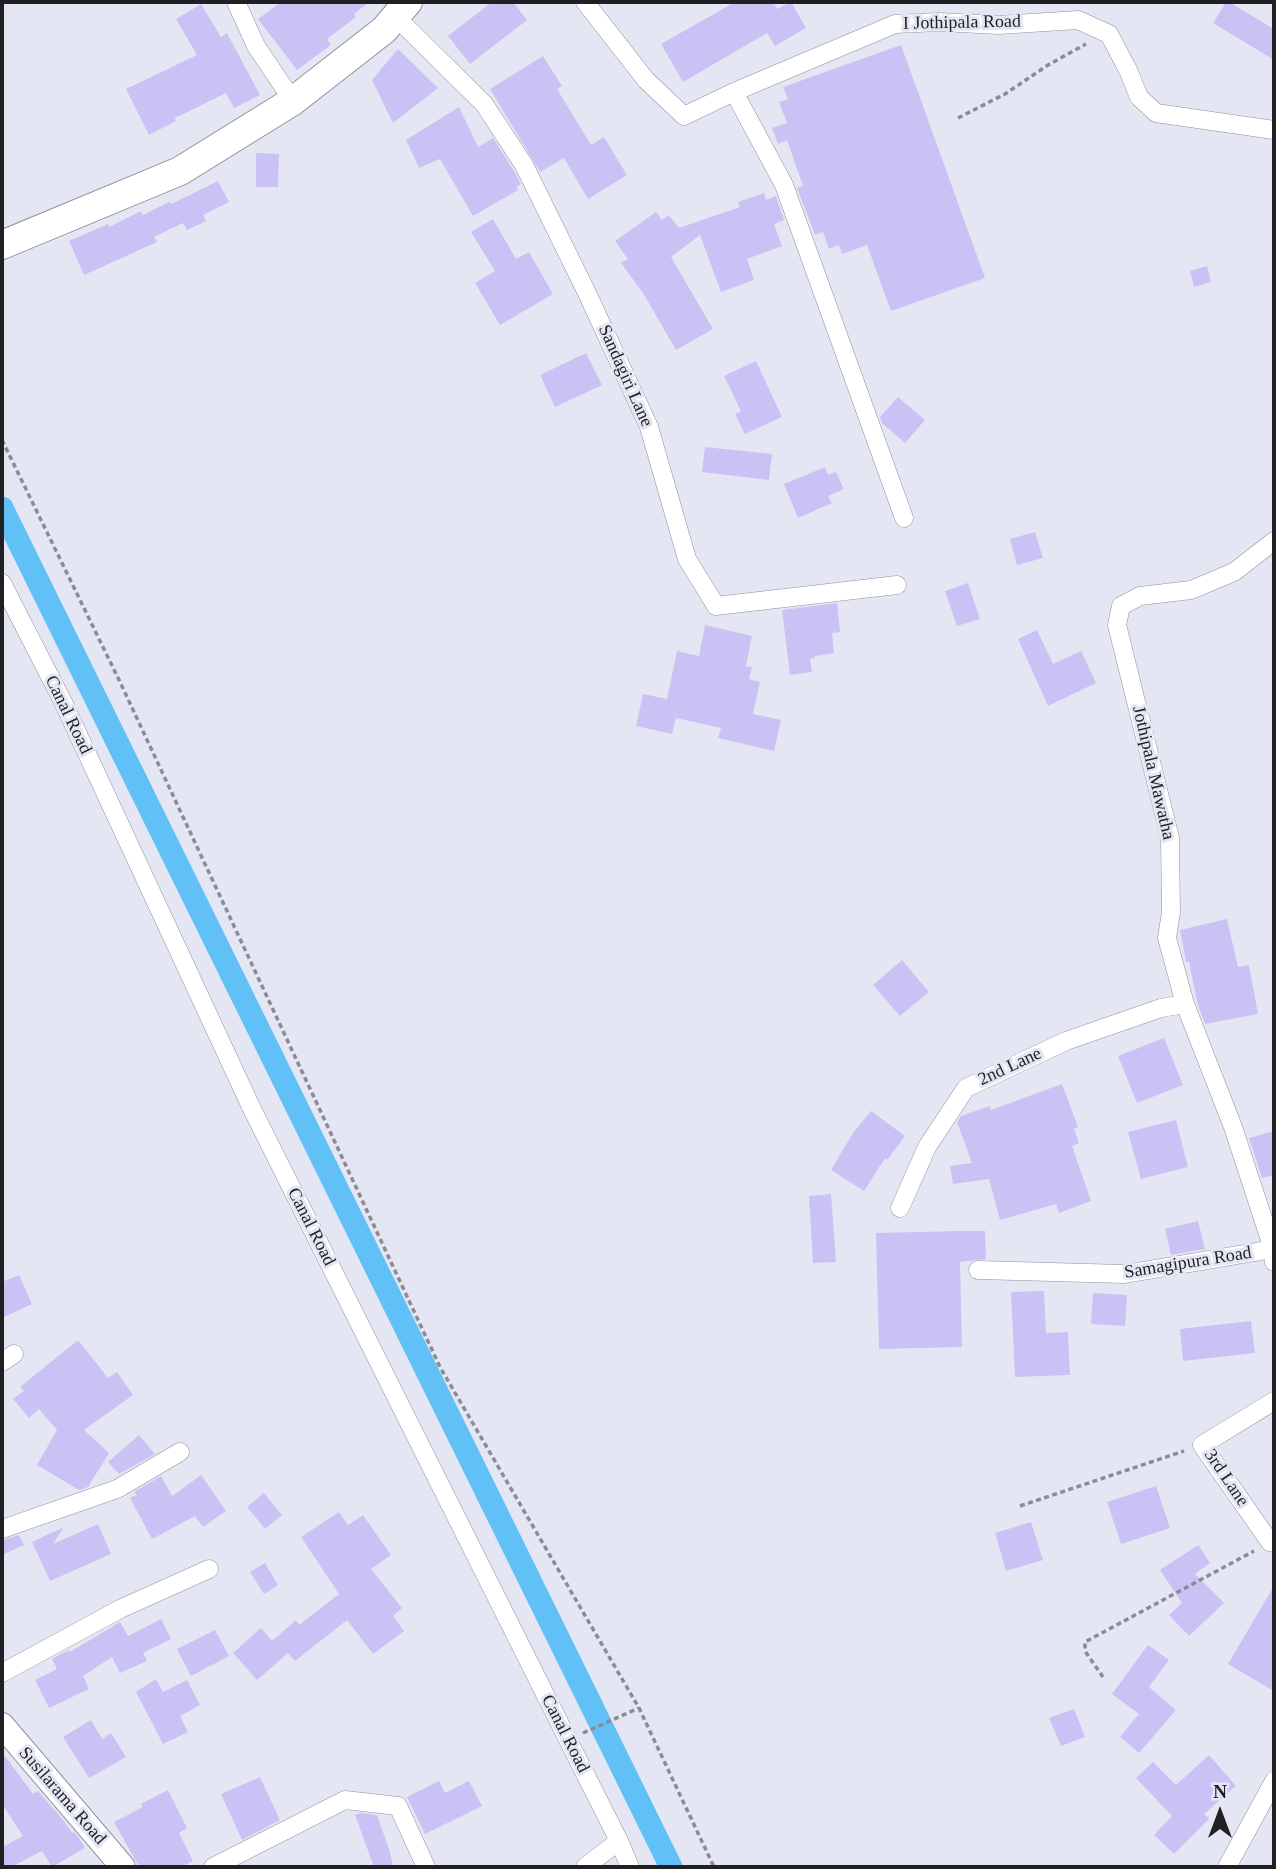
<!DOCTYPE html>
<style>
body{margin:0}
#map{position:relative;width:1276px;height:1869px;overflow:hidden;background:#e4e7f3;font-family:Georgia,serif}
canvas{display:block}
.frame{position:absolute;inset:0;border:4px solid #1f1f24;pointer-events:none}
.north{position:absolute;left:1185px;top:1778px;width:70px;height:70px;-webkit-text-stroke:5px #e4e7f3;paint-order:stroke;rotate:0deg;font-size:19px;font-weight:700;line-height:28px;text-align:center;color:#1f1f24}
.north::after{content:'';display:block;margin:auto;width:24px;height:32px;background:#1f1f24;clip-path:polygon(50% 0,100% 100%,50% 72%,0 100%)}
</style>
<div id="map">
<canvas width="1276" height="1869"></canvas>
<div class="frame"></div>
<div class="north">N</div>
</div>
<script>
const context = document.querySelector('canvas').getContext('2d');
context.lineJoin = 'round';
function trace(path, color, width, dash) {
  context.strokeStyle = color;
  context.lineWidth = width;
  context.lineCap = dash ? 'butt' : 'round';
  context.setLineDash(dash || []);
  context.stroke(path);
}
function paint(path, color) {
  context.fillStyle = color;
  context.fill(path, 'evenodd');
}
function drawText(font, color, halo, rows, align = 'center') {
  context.font = font + ' Georgia,serif';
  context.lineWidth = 6;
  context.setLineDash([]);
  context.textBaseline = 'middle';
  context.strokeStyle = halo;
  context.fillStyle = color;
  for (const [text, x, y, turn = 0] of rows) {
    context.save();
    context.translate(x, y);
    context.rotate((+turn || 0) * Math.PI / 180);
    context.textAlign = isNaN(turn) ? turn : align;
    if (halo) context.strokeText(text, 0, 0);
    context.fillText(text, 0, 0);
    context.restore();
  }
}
const canal = new Path2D(`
 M2 508 671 1867`);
const building = new Path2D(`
 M281 2H369L354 14 356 17 327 39 331 45 297 70 258 19Z
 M492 2H513L527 20 470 64 448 36Z
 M735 2H773L777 9 791 2 806 28 775 46 767 33 683 82 661 44Z
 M1226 2H1229L1274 29V60L1213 23Z
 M201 4 221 37 227 33 260 95 234 108 226 93 175 118 176 121 149 135 126 89 197 55 176 19Z
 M901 45 985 278 891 311 867 245 842 254 839 245 829 249 823 232 815 235 797 188 803 186 787 140 778 144 772 128 787 123 779 102 788 99 783 87Z
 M398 49 438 88 393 123 372 80Z
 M543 56 562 86 557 89 591 145 604 137 627 175 588 199 564 158 540 172 490 89Z
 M459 107 478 147 493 138 514 171 521 184 516 187 518 190 473 216 440 159 419 168 406 140Z
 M256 153 279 154 278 187H256Z
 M218 181 229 202 203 215 206 221 187 230 183 223 154 237 157 242 84 275 69 241 108 224 109 227 141 211 143 215 169 202 171 204Z
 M764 193 766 200 776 196 784 220 774 224 782 246 747 259 754 280 721 292 700 235 671 257 713 329 676 350 643 293 621 263 628 259 615 241 656 212 662 220 669 215 679 228 740 207 738 202Z
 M493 219 516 259 529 252 553 294 500 325 475 283 495 271 471 232Z
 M1207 266 1211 282 1194 287 1190 271Z
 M586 353 602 385 555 407 540 375Z
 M756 361 782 417 745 434 735 414 741 411 724 376Z
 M898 397 925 420 905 443 882 423 880 417Z
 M705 447 772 454 769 480 702 472Z
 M825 467 828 475 836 472 844 489 828 496 832 503 798 518 784 484Z
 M1035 532 1043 558 1017 565 1010 539Z
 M968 583 980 619 957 626 945 591Z
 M837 603 840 632 832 633 834 653 815 656V658L810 659 812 672 790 675 782 610Z
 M705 625 752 636 746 666 752 667 749 679 760 682 753 714 781 720 774 751 718 738 721 728 676 718 672 734 636 726 643 694 667 699 677 651 699 656Z
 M1037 630 1053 664 1081 651 1096 683 1048 706 1018 639Z
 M1227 919 1238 967 1249 965 1258 1014 1205 1024 1198 1005 1189 962H1186L1180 930Z
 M902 960 929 992 900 1016 873 985Z
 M1164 1038 1183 1085 1137 1103 1118 1056Z
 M1062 1084 1078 1127 1074 1129 1079 1143 1072 1146 1091 1201 1059 1213 1056 1204 1000 1220 989 1179 953 1184 950 1166 972 1163 957 1122 961 1116 990 1106 991 1110Z
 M871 1111 905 1136 887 1160 885 1158 864 1191 831 1170 853 1133Z
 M1176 1120 1188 1167 1141 1179 1128 1132Z
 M1274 1131V1175L1262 1178 1249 1138Z
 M831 1194 836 1262 813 1263 809 1196Z
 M1198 1221 1205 1249 1171 1255 1165 1229Z
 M960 1231H985L986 1259 960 1262 962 1347 879 1349 876 1233Z
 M19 1275 32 1304 2 1318V1282Z
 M1044 1291 1046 1333 1068 1332 1070 1375 1015 1377 1011 1292Z
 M1093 1293 1127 1295 1125 1326 1091 1324Z
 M1251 1321 1255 1353 1183 1361 1180 1329Z
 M78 1340 108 1378 117 1372 133 1395 84 1430 109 1453 88 1487 79 1490 37 1465 57 1430 39 1409 29 1418 13 1399 24 1391 20 1387Z
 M139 1435 155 1454 119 1474 108 1462Z
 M201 1475 226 1511 203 1527 195 1516 152 1539 130 1498 137 1495 134 1492 161 1476 172 1496Z
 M1156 1486 1170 1528 1121 1544 1107 1502Z
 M264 1493 282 1515 265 1529 247 1507Z
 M339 1512 348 1525 363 1515 391 1555 371 1569 402 1608 393 1616 404 1631 373 1654 347 1620 295 1661 288 1653 257 1680 233 1653 261 1628 272 1641 296 1620 299 1625 339 1594 301 1537Z
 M1031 1522 1043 1560 1006 1571 995 1533Z
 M98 1524 111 1554 50 1581 32 1542 64 1527 53 1544Z
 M19 1535 24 1545 2 1555V1540Z
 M1198 1545 1210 1563 1195 1574 1224 1603 1189 1636 1169 1615 1182 1603 1160 1570Z
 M265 1563 278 1585 264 1594 250 1572Z
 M1274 1586V1691L1228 1664Z
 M161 1619 171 1639 143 1653 147 1661 120 1673 112 1657 83 1676 89 1689 49 1708 35 1680 57 1669 52 1659 69 1650 70 1652 120 1622 128 1636Z
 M215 1630 229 1656 191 1676 177 1649Z
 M1148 1645 1169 1660 1149 1687 1176 1710 1139 1753 1120 1737 1139 1714 1112 1694Z
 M156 1679 163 1692 187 1680 200 1705 180 1716 188 1732 163 1744 136 1692Z
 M1074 1709 1085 1737 1061 1746 1049 1718Z
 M91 1720 102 1739 111 1733 126 1757 89 1778 63 1737Z
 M2 1752 33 1794 38 1791 64 1821 72 1833 74 1832 79 1838 85 1848 52 1867 42 1851 11 1867H2V1847L23 1836 2 1804Z
 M1209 1755 1236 1786 1204 1814 1209 1819 1174 1854 1154 1835 1172 1816 1136 1778 1153 1762 1176 1785Z
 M260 1777 280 1820 242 1840 221 1794Z
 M439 1781 445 1793 469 1781 482 1806 425 1834 407 1797Z
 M168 1790 187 1828 179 1833 193 1861 181 1867H139L114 1822 143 1807 141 1804Z
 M360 1813 377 1815 390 1852 393 1867H374L355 1815Z`);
const path = new Path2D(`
 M958 118 1005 94 1048 65 1086 44
 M2 440 120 682 440 1367 639 1708 714 1867
 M1020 1506 1184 1451
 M1103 1677 1085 1651V1642L1254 1551
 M583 1733 639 1708`);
const street = new Path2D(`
 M236 2 256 46 293 101
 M585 2 646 80 684 116 734 92 895 24 939 22 999 25 1078 20 1109 34 1128 70 1139 97 1156 113 1274 130
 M395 16 484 104 524 165 587 293 649 427 687 559 716 606 897 585
 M734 92 784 185 904 518
 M1274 541 1234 572 1191 590 1140 596 1121 606 1117 625 1170 838 1171 912 1167 938 1185 1004 1233 1127 1273 1249 1274 1262
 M2 583 64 704 252 1109 568 1740 619 1841 630 1867
 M900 1208 927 1147 966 1088 1066 1041 1161 1008 1185 1004
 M978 1270 1125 1274 1273 1249
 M2 1362 14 1354
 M1274 1401 1202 1445 1270 1542 1274 1543
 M2 1529 117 1489 180 1452
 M2 1673 120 1609 209 1569
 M213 1867 345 1800 398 1806 426 1867
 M585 1867 619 1841
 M1227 1867 1274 1781`);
const secondary = new Path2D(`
 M2 1725 123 1867`);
const primary = new Path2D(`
 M2 245 180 171 293 101 384 30 408 2`);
const streetNames = [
 ["I Jothipala Road",962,23,-1],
 ["Sandagiri Lane",625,376,66],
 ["Canal Road",68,715,64],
 ["Jothipala Mawatha",1153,773,77],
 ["2nd Lane",1010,1067,-25],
 ["Canal Road",311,1227,63],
 ["Samagipura Road",1188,1263,-9],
 ["3rd Lane",1226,1478,56],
 ["Canal Road",565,1734,63],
 ["Susilarama Road",62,1796,49]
];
trace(canal, '#61c0f6', 23);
paint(building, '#cac2f5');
trace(street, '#8f919c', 19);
trace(secondary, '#8f919c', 26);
trace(primary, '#8f919c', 30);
trace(path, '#8a8b94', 3.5, [5, 3.5]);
trace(street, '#fff', 18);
trace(secondary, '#fff', 24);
trace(primary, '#fff', 28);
drawText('18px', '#1f1f24', '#e4e7f3', streetNames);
</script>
